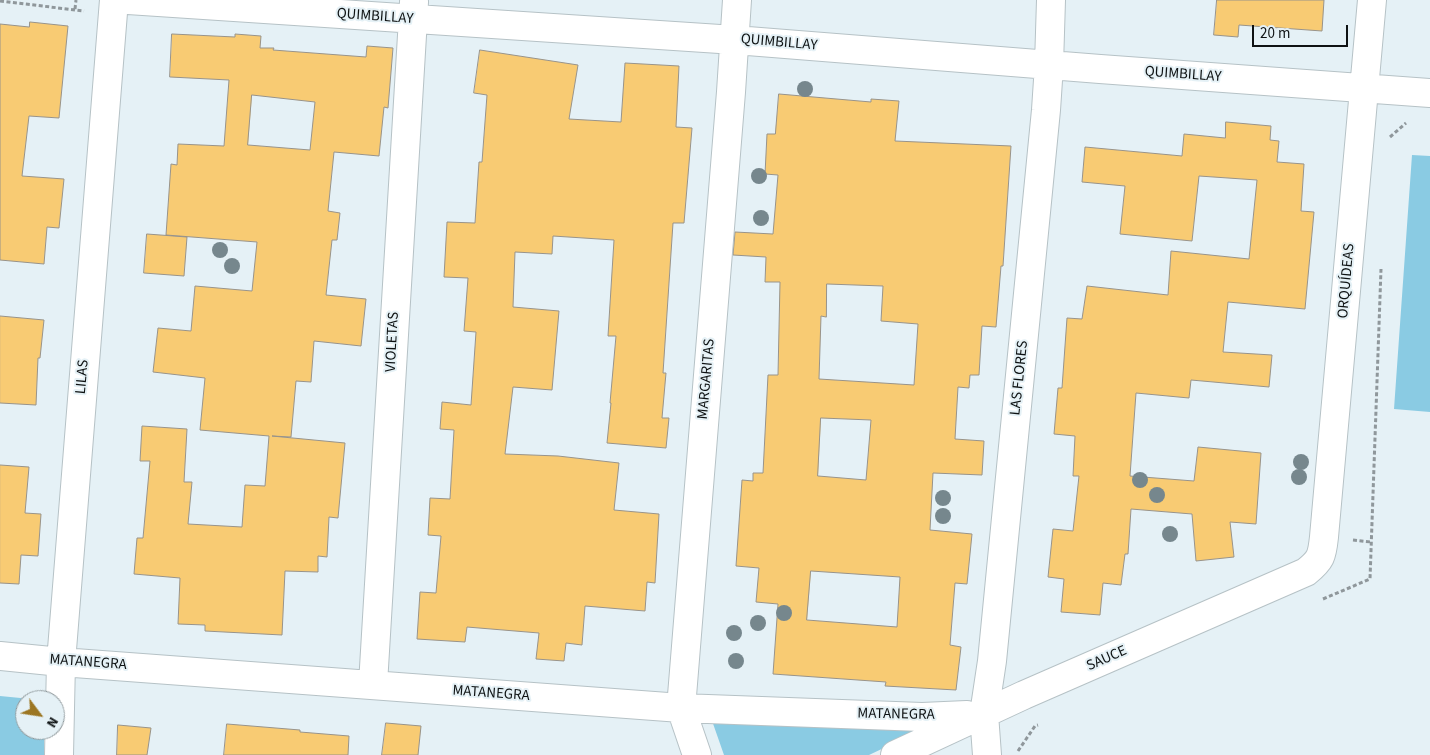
<!DOCTYPE html>
<meta charset="utf-8">
<style>
body{margin:0}
#map{position:relative;width:1430px;height:755px;overflow:hidden;background:#e5f1f6;font-family:"Source Sans 3",sans-serif}
canvas{display:block}
.north{position:absolute;left:15px;top:690px;width:50px;height:50px;box-sizing:border-box;background:#e5f1f6;border:1px solid #8f989b;border-radius:50%;rotate:121deg;font-size:14px;font-weight:700;line-height:20px;text-align:center;color:#0e1213}
.north::after{content:'';display:block;margin:auto;width:18px;height:22px;background:#9c7622;clip-path:polygon(50% 0,100% 100%,50% 72%,0 100%)}
.scale{position:absolute;left:1252px;top:25px;width:96px;height:22px;box-sizing:border-box;border:2px solid #0e1213;border-top:0;padding-left:6px;font-size:15px;line-height:18px;white-space:nowrap;color:#0e1213;-webkit-text-stroke:4px #e5f1f6;paint-order:stroke}
</style>
<div id="map">
<canvas width="1430" height="755"></canvas>
<div class="north">N</div>
<div class="scale">20 m</div>
</div>
<script>
const context = document.querySelector('canvas').getContext('2d');
context.lineJoin = 'round';
function paint(path, color) {
  context.fillStyle = color;
  context.fill(path, 'evenodd');
}
function trace(path, color, width, dash) {
  context.strokeStyle = color;
  context.lineWidth = width;
  context.lineCap = dash ? 'butt' : 'round';
  context.setLineDash(dash || []);
  context.stroke(path);
}
function drawText(font, color, halo, rows, align = 'center') {
  context.font = font + ' "Source Sans 3",sans-serif';
  context.lineWidth = 4;
  context.setLineDash([]);
  context.textBaseline = 'middle';
  context.strokeStyle = halo;
  context.fillStyle = color;
  for (const [text, x, y, turn = 0] of rows) {
    context.save();
    context.translate(x, y);
    context.rotate((+turn || 0) * Math.PI / 180);
    context.textAlign = isNaN(turn) ? turn : align;
    if (halo) context.strokeText(text, 0, 0);
    context.fillText(text, 0, 0);
    context.restore();
  }
}
const green = new Path2D(`
 M1412 155 1430 156V412L1394 409Z
 M0 696 41 700H25V730H44V755H0Z
 M710 715 945 719 869 755H724Z`);
const building = new Path2D(`
 M1217 0H1324L1322 31 1239 25 1238 37 1214 35Z
 M30 22 68 26 59 118 29 116 22 176 64 179 59 228 47 227 44 264 0 260V24L29 27Z
 M172 34 235 37V34L261 36 260 48H274L273 50 366 57 367 46 393 48 388 108 384 107 379 156 334 152 328 211 340 213 337 240H332L326 295 366 299 361 346 314 341 311 382 296 381 291 437 272 436 345 443 338 518 329 517 327 557 318 556V572L285 571 282 635 205 631V625L178 624 180 578 134 574 137 538H143L150 461H140L142 426 187 429 184 482H192L188 524 242 527 245 485 265 486 269 436 200 430 205 378 153 372 158 328 191 331 195 286 252 291 257 242 166 235 171 164 177 165 178 144 224 146 229 80 170 77ZM252 95 315 102 310 150 248 145Z
 M480 50 578 65 569 119 621 122 625 63 679 66 676 127 692 128 684 223H673L663 373H666L662 418H669L666 448 607 443 611 403H610L616 336H608L614 240 553 236 552 254 515 252 513 307 559 311 552 390 513 387 505 454 558 456 619 463 614 510 659 514 655 583 647 582 645 611 585 606 582 645 566 643 564 661 536 659 539 633 467 627 465 642 417 639 420 592 436 593 441 536 428 535 430 498 450 499 454 430 440 429 442 402 471 405 476 332 464 331 468 278 444 277 447 222 475 223 479 162H482L487 95 474 93Z
 M779 94 871 102V99L899 101 895 141 1011 146 1003 266H1001L996 327 982 326 979 375H970L969 388 958 387 955 439 984 441 982 475 933 473 930 530 972 534 967 584 955 583 950 645 961 647 956 690 885 686 886 682 773 674 778 604 756 602 759 568 736 566 742 480 753 481V473H763L768 375H778L780 282H765L766 257 733 255 735 232 773 234 778 175 765 174 767 134H775ZM827 284 883 286 881 321 918 324 914 385 819 379 821 316 826 317ZM821 418 871 420 866 480 818 476ZM811 571 900 577 897 627 807 620Z
 M1226 122 1271 126 1270 140 1279 141 1277 162 1304 164 1301 211 1314 212 1305 309 1228 302 1223 352 1272 355 1269 387 1191 380 1189 398 1136 393 1130 476 1194 481 1198 447 1261 453 1256 524 1230 522 1234 557 1196 561 1192 514 1131 509 1128 554H1125L1121 585 1103 583 1100 615 1061 612 1064 579 1048 577 1053 529 1073 531 1079 476H1073L1075 436 1054 434 1058 388H1062L1067 318 1082 319 1087 286 1168 295 1171 251 1249 259 1257 180 1199 176 1192 241 1120 234 1125 186 1082 182 1085 147 1182 156 1184 134 1225 138Z
 M147 234 187 237 184 276 144 273Z
 M0 316 44 320 40 358H38L36 405 0 403Z
 M0 465 29 467 25 513 41 514 38 556 21 555 19 584 0 583Z
 M386 723 421 726 418 755H382Z
 M227 724 300 730V732L349 736 348 755H224Z
 M118 725 151 728 147 755H117Z`);
const path = new Path2D(`
 M0 1 84 11
 M75 9 76 0
 M1390 137 1406 123
 M1353 540 1371 542
 M1323 599 1370 579 1381 269
 M1018 751 1035 726 1038 725`);
const minor = new Path2D(`
 M128 0 735 40 1100 69 1430 93
 M0 656 61 662 681 708 922 717 967 715
 M373 684 414 2
 M59 755 61 662 114 0
 M697 755 681 708 731 92 737 0
 M895 755 1024 695 1306 572C1321 560 1322 556 1324 537L1372 0
 M987 755 984 714 992 661 1046 110 1049 65 1051 0`);
const trees = [
 [805,89],
 [759,176],
 [761,218],
 [220,250],
 [232,266],
 [1301,462],
 [1299,477],
 [1140,480],
 [1157,495],
 [943,498],
 [943,516],
 [1170,534],
 [784,613],
 [758,623],
 [734,633],
 [736,661]
];
const streetNames = [
 ["QUIMBILLAY",375,17,4],
 ["QUIMBILLAY",779,43,5],
 ["QUIMBILLAY",1183,75,4],
 ["ORQUÍDEAS",1347,281,-85],
 ["VIOLETAS",393,342,-87],
 ["LILAS",83,377,-85],
 ["LAS FLORES",1020,378,-84],
 ["MARGARITAS",707,379,-85],
 ["SAUCE",1107,659,-24],
 ["MATANEGRA",88,663,4],
 ["MATANEGRA",491,694,4],
 ["MATANEGRA",896,715,1]
];
paint(green, '#8acbe3');
paint(building, '#f8cb73');
trace(building, '#98938a', 1);
trace(minor, '#b6c2c6', 30);
trace(path, '#8f979b', 3, [4, 2.5]);
trace(minor, '#fff', 28);
context.fillStyle = '#76878d';
for (const [x, y] of trees) {
  context.beginPath();
  context.arc(x, y, 8, 0, 2 * Math.PI);
  context.fill();
}
drawText('15px', '#0e1213', '#e5f1f6', streetNames);
</script>
